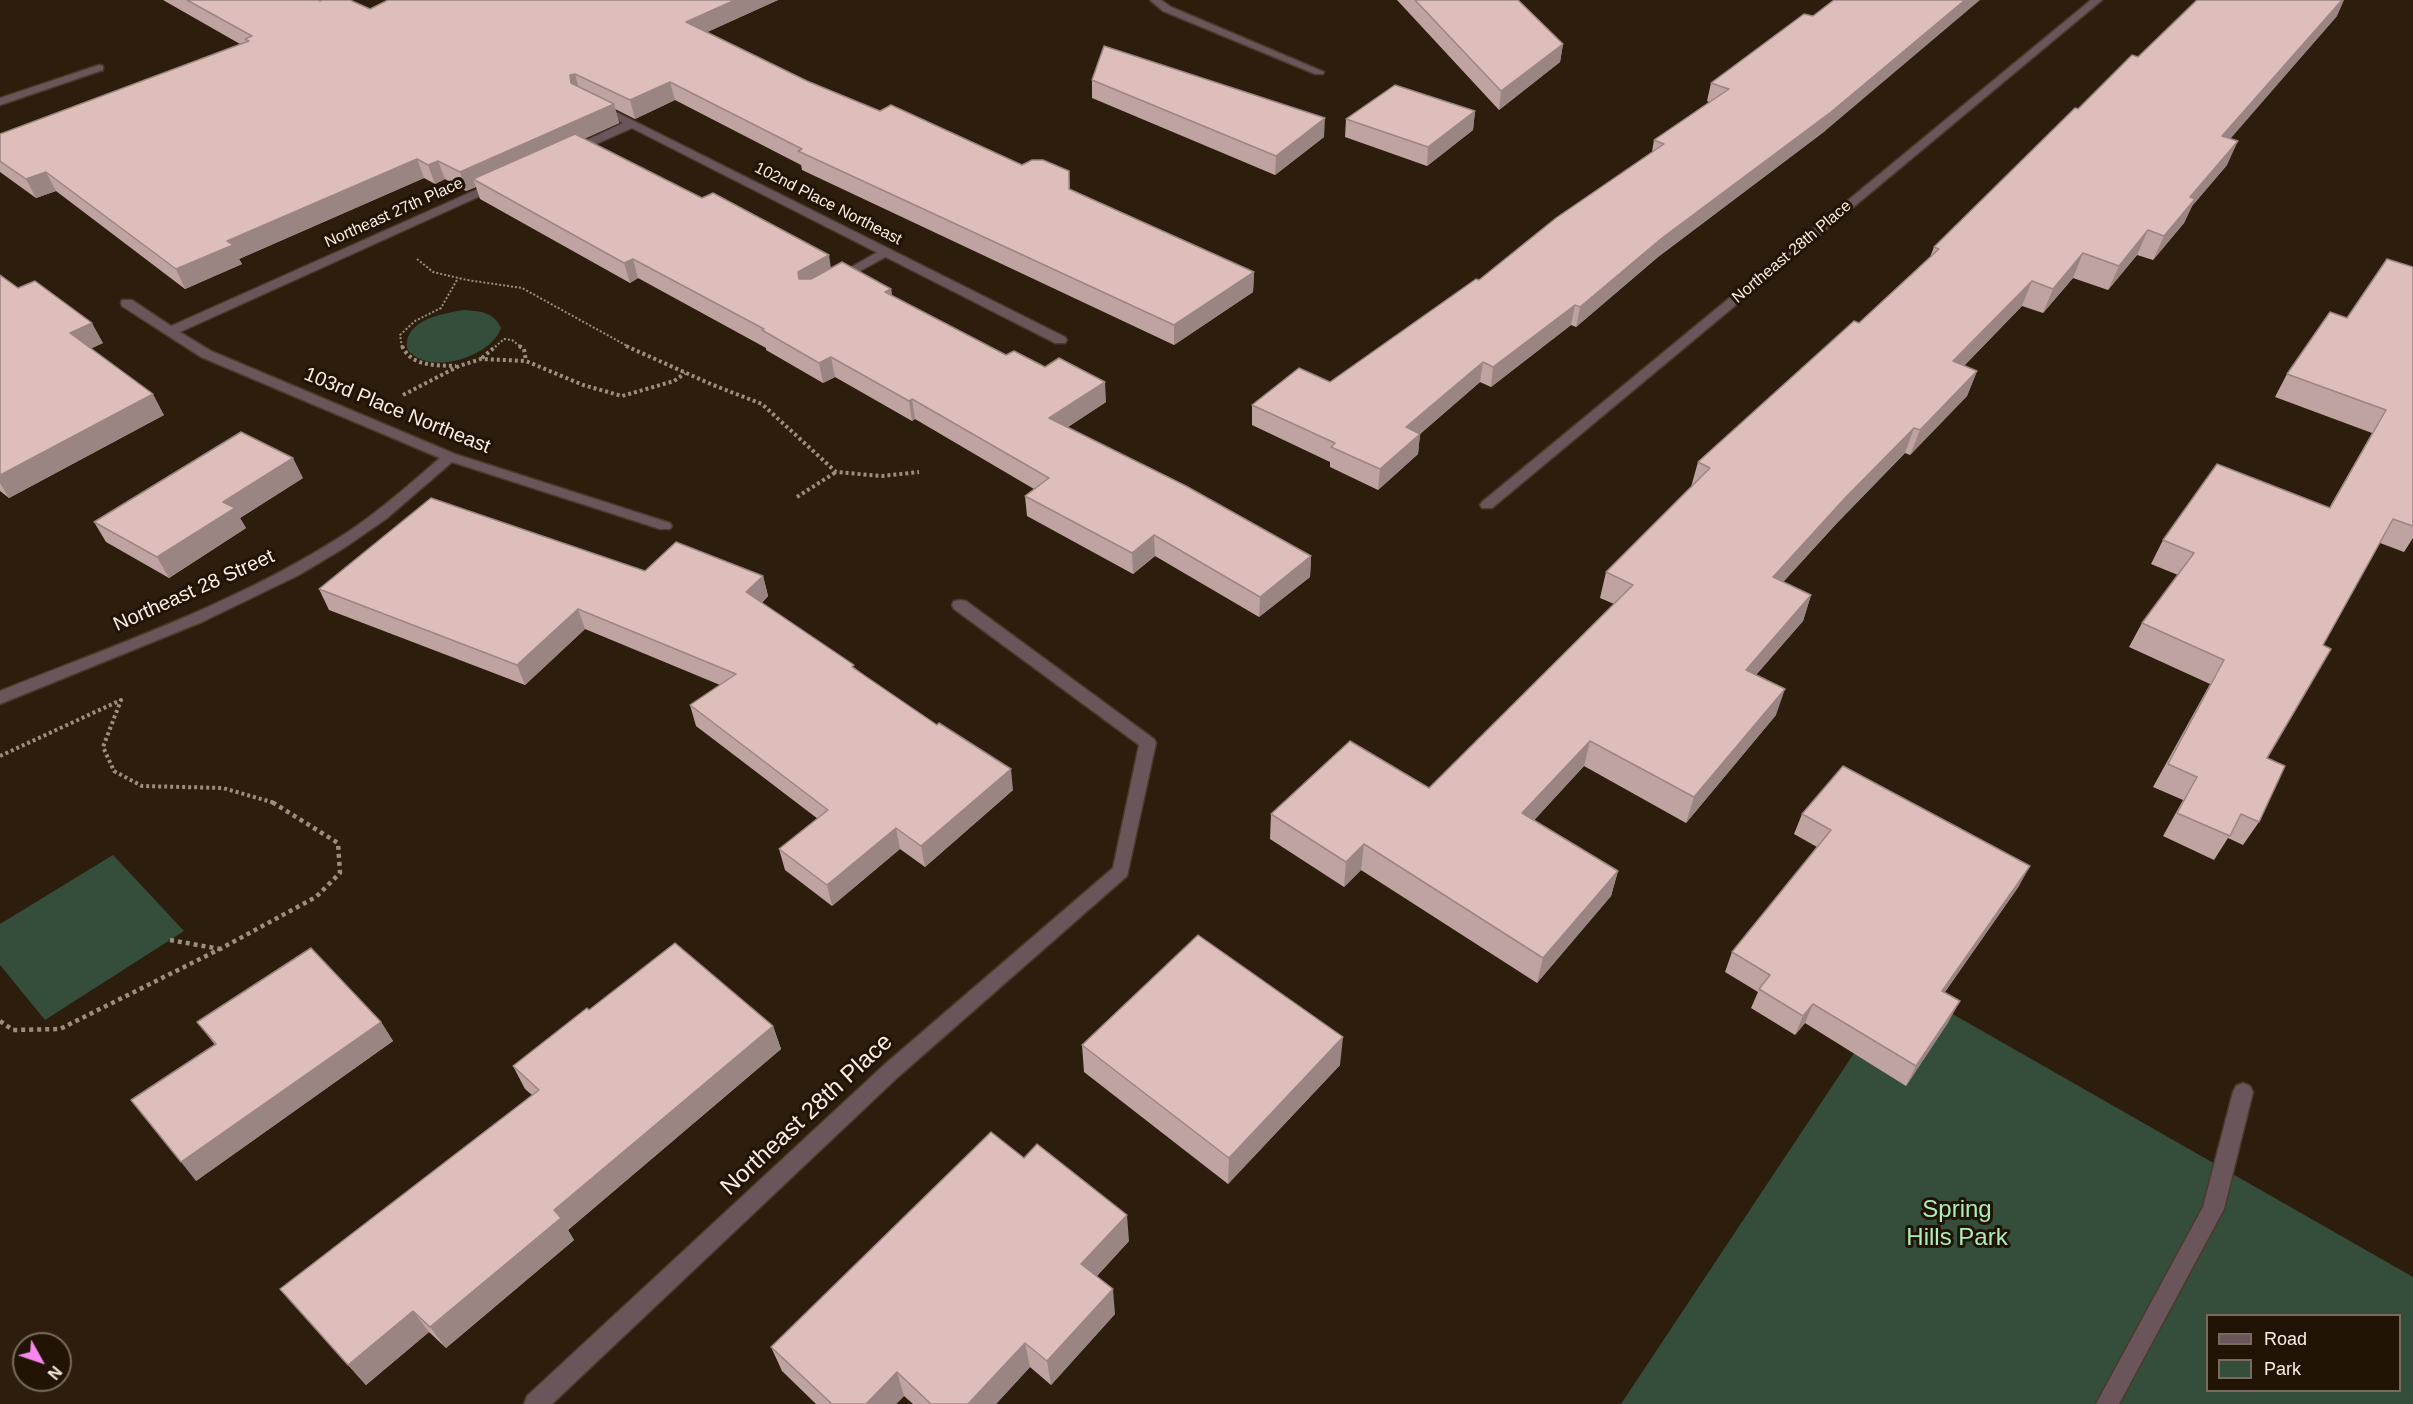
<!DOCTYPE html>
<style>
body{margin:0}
#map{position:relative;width:2413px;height:1404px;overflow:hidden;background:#2c1d0c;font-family:Helvetica,sans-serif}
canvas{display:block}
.legend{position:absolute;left:2206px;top:1314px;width:195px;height:78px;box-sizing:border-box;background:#221404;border:2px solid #786b5d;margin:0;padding:8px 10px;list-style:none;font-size:18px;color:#f9eee3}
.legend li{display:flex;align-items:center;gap:12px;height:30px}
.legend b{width:30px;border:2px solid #786b5d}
.north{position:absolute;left:12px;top:1332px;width:60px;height:60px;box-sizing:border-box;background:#221404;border:2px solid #786b5d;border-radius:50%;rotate:130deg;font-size:16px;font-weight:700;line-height:24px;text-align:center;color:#f9eee3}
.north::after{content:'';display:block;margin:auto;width:21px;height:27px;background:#f688ed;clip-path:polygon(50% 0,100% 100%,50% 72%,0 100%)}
</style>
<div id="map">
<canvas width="2413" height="1404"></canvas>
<ul class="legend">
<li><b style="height:8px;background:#6a555a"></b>Road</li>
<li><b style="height:16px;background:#354e3c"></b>Park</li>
</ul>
<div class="north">N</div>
</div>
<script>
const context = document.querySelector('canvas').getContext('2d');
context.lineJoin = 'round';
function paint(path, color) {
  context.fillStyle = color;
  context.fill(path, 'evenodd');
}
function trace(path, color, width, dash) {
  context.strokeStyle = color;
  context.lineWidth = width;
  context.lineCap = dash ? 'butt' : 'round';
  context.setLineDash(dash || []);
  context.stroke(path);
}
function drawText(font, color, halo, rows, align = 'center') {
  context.font = font + ' Helvetica,sans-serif';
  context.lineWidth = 6;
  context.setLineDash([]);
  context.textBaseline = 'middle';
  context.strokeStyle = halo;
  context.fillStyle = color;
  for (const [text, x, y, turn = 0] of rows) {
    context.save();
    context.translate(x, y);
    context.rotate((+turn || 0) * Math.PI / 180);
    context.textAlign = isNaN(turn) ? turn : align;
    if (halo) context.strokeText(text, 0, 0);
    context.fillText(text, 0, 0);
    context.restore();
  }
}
const green = new Path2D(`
 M464 310C480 311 494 312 501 328 492 356 433 375 411 353 407 350 406 346 407 341 411 318 446 313 464 310Z
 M113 855 184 931 45 1020 0 965V924Z
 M1900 984 2413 1277V1404H1621ZM2208 1316H2400V1390H2208Z`);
const pathFar2 = new Path2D(`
 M417 259 433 272 467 280 522 288 629 347
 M402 347 400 335 415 321 441 308 458 278
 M495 347 504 339 512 340 521 347`);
const pathFar1 = new Path2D(`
 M402 346C412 367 435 365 456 366
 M519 346 524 349 526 361
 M626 346 713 385 762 404 836 472 882 476 919 472
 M482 358 496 346
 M403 395 459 366 481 359 526 361 583 385 622 396 674 381 685 373
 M797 497 836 472
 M0 756 121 700 103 747 114 771 142 786 223 788 275 803`);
const path = new Path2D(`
 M170 940 220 949
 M0 1021 13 1030 60 1029 220 949 316 897 340 873 338 843 272 802`);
const service = new Path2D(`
 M885 248 889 249 891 252 889 255 840 282 836 283 830 279Z
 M2243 1083 2250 1086 2253 1092 2224 1209 2119 1404H2096L2203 1207 2233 1092 2236 1086Z`);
const minor = new Path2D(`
 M1150 0H1161L1171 7 1324 72 1323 74H1315L1163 11Z
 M2091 0H2102L1492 508H1482L1480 505 1482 502Z
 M99 65 103 66V70L0 105V98Z
 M598 103 1065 337 1067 340 1065 343H1055L632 128 576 153H568V149L623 123 594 108 592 106Z
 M496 181 500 183V187L180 332 211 351 455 454 670 523 672 526 670 529H660L452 462 386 519 344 548 299 575 202 622 0 704V691C112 646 229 606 332 542 372 518 405 488 440 458L201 357 122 306 121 303 122 300H132L171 326Z
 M960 600 966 601 1154 739 1156 743 1127 876 898 1077 552 1404H524L527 1396 884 1065 1113 868 1139 745 954 609 952 605 954 601Z`);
const wall = new Path2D(`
 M163 0H318L370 9 388 0H778L707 32 807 81 880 111 1022 165 1069 171 1070 189 1254 272 1253 292 1174 345 802 170 801 165 675 100 635 119 615 109 619 123 584 139 831 268 891 289 892 296 1006 355 1106 402 1068 427 1311 556 1310 577 1259 617 1155 556 1133 574 1027 516 1025 496 1034 489 915 419 912 421 835 377 823 383 766 350V348L638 278 630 283 480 199 476 187 466 191 445 179 435 184 424 178 239 259 242 264 185 289 56 191 36 198 0 172V134L240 44Z
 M1397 0H1518L1563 44 1560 62 1499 110Z
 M1804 14 1825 131 1658 257 1576 327 1571 325 1491 387 1480 382 1420 434 1418 454 1378 490 1330 467V462L1252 425V405L1330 382 1479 280 1652 152 1654 140 1709 102 1707 101 1711 83Z
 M2337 16 2230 138 2227 165 2192 206 2184 223 2153 260 2137 255 2108 290 2073 278 2043 313 2022 306 1964 366 1977 371 1967 396 1910 455 1905 453 1837 523 1783 582 1811 595 1803 621 1756 675 1776 715 1686 823 1584 766 1534 820 1618 871 1611 896 1537 983 1361 870 1344 887 1270 839 1271 814 1429 788 1614 604 1600 598 1606 572 1691 487 1698 462 1859 323 1930 257 1934 247 2078 109 2138 57Z
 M1092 80 1324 137 1275 175 1092 98Z
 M1475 111 1473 130 1427 166 1345 137 1346 119Z
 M2413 267V538L2404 552 2380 543 2323 645 2267 758 2259 822 2243 845 2228 838 2214 860 2163 836 2183 800 2153 787 2210 684 2129 647 2142 623 2178 575 2151 564 2163 540 2329 508 2372 433 2275 397 2287 374 2347 318Z
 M0 275 18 288 103 343 91 348 164 415 9 498 0 491Z
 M303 478 240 518 246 528 169 578 106 542 94 522Z
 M645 571 763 576 768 596 762 603 855 668 1013 790 925 867 900 849 832 906 785 870 779 849 818 819 696 726 690 705 720 685 585 629 525 685 329 610 319 589Z
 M1802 814 2019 886 1945 992 1949 1021 1906 1086 1805 1023 1795 1035 1751 1008 1758 992 1725 972 1732 952 1817 847 1794 834Z
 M589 1010 773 1026 781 1049 568 1230 574 1240 446 1348 429 1332 366 1385 280 1289 532 1095 525 1089 513 1066Z
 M197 1022H381L393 1041 196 1181 215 1045Z
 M1082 1045 1340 1065 1228 1184 1084 1072Z
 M1129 1241 1097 1276 1115 1314 1051 1385 1030 1367 996 1404H913L904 1396 896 1404H816L782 1371 771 1347Z`);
const shadedWall = new Path2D(`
 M735 0H778L690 40 686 22Z
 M1965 0H1980L1825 131 1658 257 1576 327 1580 307 1662 238Z
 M2342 0H2344L2337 16 2212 160 2222 136Z
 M1563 44 1560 62 1499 110 1501 91Z
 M575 74 580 92 571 83 570 75Z
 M670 82 675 100 635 119 630 100Z
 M614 104 619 123 482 184 473 179 476 187 466 191 460 172Z
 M1475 111 1473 130 1427 166 1428 147Z
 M1325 118 1324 137 1275 175 1276 156Z
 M2238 141 2227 165 2192 206 2184 223 2153 260 2164 236 2190 197Z
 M417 159 424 178 239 259 242 264 185 289 176 269 227 241Z
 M438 161 445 179 435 184 428 165Z
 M46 172 56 191 36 198 26 179Z
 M2148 230 2137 255 2108 290 2119 266Z
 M2083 253 2073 278 2043 313 2053 289Z
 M829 255 832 275 803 299 798 272Z
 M633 259 638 278 630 283 624 263Z
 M1254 272 1253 292 1174 345V325Z
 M2032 281 2022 306 1944 386 1953 361Z
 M891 289 894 308 885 292Z
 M1575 305 1571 325 1491 387 1493 367Z
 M92 323 103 343 82 353 70 333Z
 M831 357 835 377 823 383 819 363Z
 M1483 362 1480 382 1404 448 1406 427Z
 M1977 371 1967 396 1910 455 1920 430Z
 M1105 382 1106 402 1051 438 1049 418Z
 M153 394 164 415 9 498 0 483V475Z
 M912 399 915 419 912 421 909 401Z
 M1914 428 1905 453 1837 523 1765 602 1773 577 1846 497Z
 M1420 434 1418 454 1378 490 1380 469Z
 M293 458 303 478 240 518 246 528 169 578 157 557 223 502Z
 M1154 535 1155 556 1133 574 1132 553Z
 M1311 556 1310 577 1259 617 1260 597Z
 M763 576 768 596 751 613 746 592Z
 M1811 595 1803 621 1738 695 1746 670Z
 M578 609 585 629 525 685 517 665Z
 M1785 689 1776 715 1686 823 1694 797Z
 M1590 741 1584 766 1517 839 1522 813Z
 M1011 769 1013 790 925 867 921 846Z
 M896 828 900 849 832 906 827 885Z
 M1364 844 1361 870 1344 887 1346 862Z
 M2030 866 2019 886 1932 1010 1942 991Z
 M1618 871 1611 896 1537 983 1543 958Z
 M1960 1001 1949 1021 1906 1086 1916 1066Z
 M1813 1004 1805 1023 1795 1035 1803 1016Z
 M381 1022 393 1041 196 1181 181 1162Z
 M773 1026 781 1049 568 1230 574 1240 446 1348 430 1327 554 1210Z
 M1343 1037 1340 1065 1228 1184 1229 1158Z
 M1127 1215 1129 1241 1084 1289 1081 1264Z
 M1113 1289 1115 1314 1051 1385 1047 1361Z
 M413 1311 429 1332 366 1385 348 1365Z
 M1025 1343 1030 1367 996 1404H968Z
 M897 1372 904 1396 896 1404H866Z`);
const building = new Path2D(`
 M187 0H318L320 1 323 0H350L370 9 388 0H735L686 22 807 81 880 111 891 105 1022 165 1032 160H1043L1069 171V189L1254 272 1174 325 798 151 802 149 670 82 630 100 575 74 570 75 571 83 614 104 460 172 438 161 428 165 417 159 227 241 233 245 176 269 46 172 26 179 0 161V134L249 41 245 39 252 36Z
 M1415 0H1518L1563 44 1501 91Z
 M1834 0H1965L1831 112 1662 238 1580 307 1575 305 1493 367 1483 362 1406 427 1420 434 1380 469 1331 447 1335 443 1252 405 1299 368 1330 382 1476 279 1479 280 1556 218 1664 144 1654 140 1729 89 1711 83 1804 14 1813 16Z
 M2197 0H2342L2222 136 2238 141 2190 197 2195 199 2164 236 2148 230 2119 266 2083 253 2053 289 2032 281 1953 361 1977 371 1920 430 1914 428 1846 497 1773 577 1811 595 1746 670 1785 689 1694 797 1590 741 1522 813 1618 871 1543 958 1364 844 1346 862 1271 814 1350 741 1429 788 1633 585 1606 572 1710 468 1698 462 1854 321 1859 323 1939 249 1934 247 2075 108 2078 109 2132 55 2138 57Z
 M1104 46 1325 118 1276 156 1092 80Z
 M1395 85 1475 111 1428 147 1346 119Z
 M575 134 702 198 713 193 829 255 798 272 799 279H811L842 262 891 289 885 292 1006 355 1014 351 1045 367 1059 358 1105 382 1049 418 1186 486 1311 556 1260 597 1154 535 1132 553 1025 496 1049 478 912 399 909 401 831 357 819 363 762 330 764 329 633 259 624 263 473 179Z
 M2387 259 2413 267V526L2393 519 2323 645 2331 649 2267 758 2285 766 2259 822 2241 814 2230 836 2177 813 2197 777 2168 764 2224 660 2142 623 2194 553 2163 540 2217 464 2330 508 2386 410 2287 374 2330 312 2347 318Z
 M0 275 18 288 35 281 92 323 70 333 153 394 0 475Z
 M241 432 293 458 223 502 235 508 157 557 94 522Z
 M431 498 645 571 676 542 763 576 746 592 854 665 852 667 937 725 939 723 1011 769 921 846 896 828 827 885 779 849 828 810 690 705 736 674 578 609 517 665 319 589Z
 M1843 766 2030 866 1942 991 1960 1001 1916 1066 1813 1004 1803 1016 1759 989 1770 975 1732 952 1831 830 1802 814Z
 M1198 935 1343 1037 1229 1158 1082 1045Z
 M675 943 773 1026 554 1210 561 1218 430 1327 413 1311 348 1365 280 1289 539 1090 513 1066 587 1008 589 1010Z
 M311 948 381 1022 181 1162 131 1100 216 1044 197 1022Z
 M991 1132 1024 1158 1037 1144 1127 1215 1081 1264 1113 1289 1047 1361 1025 1343 968 1404H931L897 1372 866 1404H832L771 1347Z`);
const farStreetnames = [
 ["102nd Place Northeast",828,204,27],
 ["Northeast 27th Place",394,213,-24],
 ["Northeast 28th Place",1792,252,-40]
];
const streetNames = [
 ["103rd Place Northeast",397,411,22],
 ["Northeast 28 Street",194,591,-24]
];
const nearStreetnames = [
 ["Northeast 28th Place",807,1115,-43]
];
const nearParknames = [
 ["Spring",1957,1210],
 ["Hills Park",1957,1238]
];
paint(green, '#354e3c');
trace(service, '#493a2a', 3);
trace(minor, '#493a2a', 3);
trace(pathFar2, '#9b8e80', 2, [2, 2]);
trace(pathFar1, '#9b8e80', 4, [3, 3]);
trace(path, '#9b8e80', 4.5, [4, 4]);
paint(service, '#6a555a');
paint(minor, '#6a555a');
paint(wall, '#bfa3a0');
paint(shadedWall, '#9b8582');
paint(building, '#debeba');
trace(building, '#9b8582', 1.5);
drawText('16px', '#f9eee3', '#221404', farStreetnames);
drawText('20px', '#f9eee3', '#221404', streetNames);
drawText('24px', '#f9eee3', '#221404', nearStreetnames);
drawText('24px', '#abeebe', '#221404', nearParknames);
</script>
